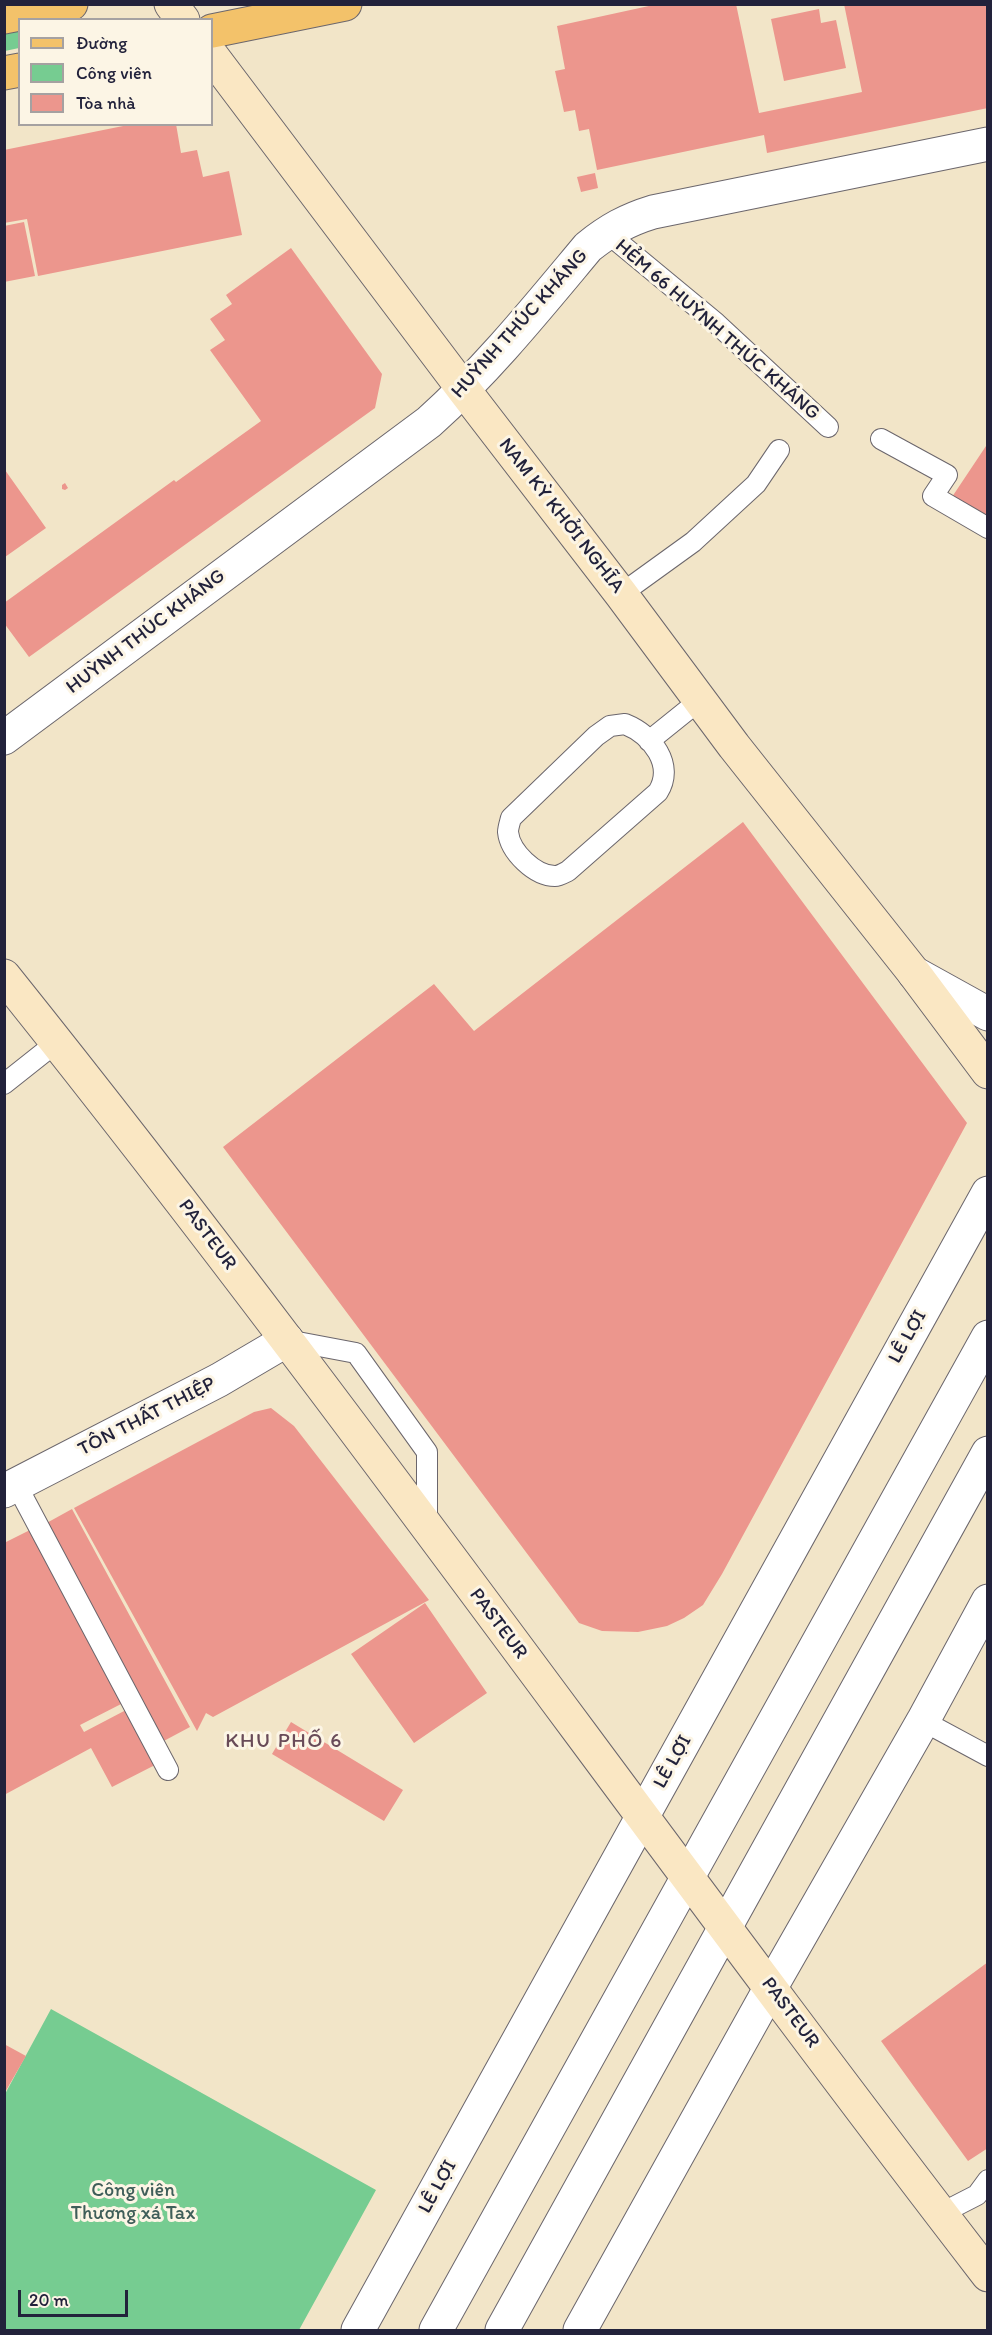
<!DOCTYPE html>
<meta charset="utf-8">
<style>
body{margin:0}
#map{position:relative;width:992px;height:2335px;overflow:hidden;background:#f2e5c8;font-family:Itim,sans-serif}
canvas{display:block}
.frame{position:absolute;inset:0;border:6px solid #22223b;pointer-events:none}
.legend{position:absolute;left:18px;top:18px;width:195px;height:108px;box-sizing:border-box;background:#fcf5e5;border:2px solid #a5a1a1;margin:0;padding:8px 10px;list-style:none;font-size:18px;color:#22223b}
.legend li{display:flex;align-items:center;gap:12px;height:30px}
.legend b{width:30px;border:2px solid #a5a1a1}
.scale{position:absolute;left:18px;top:2290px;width:110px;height:27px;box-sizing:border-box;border:3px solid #22223b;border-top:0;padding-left:8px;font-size:18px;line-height:21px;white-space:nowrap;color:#22223b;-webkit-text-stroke:4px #fcf5e5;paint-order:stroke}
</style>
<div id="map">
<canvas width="992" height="2335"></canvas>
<div class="frame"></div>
<ul class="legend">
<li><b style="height:8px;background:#f3c26a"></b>Đường</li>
<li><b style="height:16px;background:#76cc91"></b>Công viên</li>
<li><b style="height:16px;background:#ec968d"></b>Tòa nhà</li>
</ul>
<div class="scale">20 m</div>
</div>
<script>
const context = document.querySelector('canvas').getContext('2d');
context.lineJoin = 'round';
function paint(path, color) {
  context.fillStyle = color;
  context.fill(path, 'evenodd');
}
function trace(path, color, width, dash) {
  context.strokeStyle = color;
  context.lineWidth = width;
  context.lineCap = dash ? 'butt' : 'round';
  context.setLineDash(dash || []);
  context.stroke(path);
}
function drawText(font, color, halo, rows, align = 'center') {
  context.font = font + ' Itim,sans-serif';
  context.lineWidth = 6;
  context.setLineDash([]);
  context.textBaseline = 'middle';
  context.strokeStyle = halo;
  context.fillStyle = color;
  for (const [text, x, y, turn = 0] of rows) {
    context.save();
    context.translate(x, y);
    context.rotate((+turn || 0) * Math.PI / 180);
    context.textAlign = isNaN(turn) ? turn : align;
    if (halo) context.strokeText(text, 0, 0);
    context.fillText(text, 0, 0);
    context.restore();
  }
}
const green = new Path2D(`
 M19 30V48L5 51V33Z
 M51 2009 376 2190 299 2330H5V2094Z`);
const building = new Path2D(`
 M658 4H736L759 113 862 92 844 4H988V108L767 153 764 135 597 170 589 129 579 131 575 110 564 112 555 71 565 69 557 26Z
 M819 9 821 23 836 20 846 68 784 81 771 19Z
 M133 124H176L181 153 197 150 203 177 229 171 242 235 38 276 27 219 4 223V150Z
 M595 173 598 188 581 192 577 177Z
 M24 222 35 276 4 282V226Z
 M291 248 382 374 375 408 29 657 4 623V603L174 480 176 482 261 421 210 350 225 340 210 319 232 304 226 295Z
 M988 443V521L952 497Z
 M5 470 46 528 5 557Z
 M65 483 68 488 65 490 62 489V485Z
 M743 822 967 1123 722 1574 703 1605 684 1618 667 1626 638 1632 602 1631 579 1623 223 1147 434 984 474 1031Z
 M271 1408 294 1426 429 1600 213 1717 206 1713 197 1731 74 1508 254 1412Z
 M72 1509 190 1727 160 1743 43 1525Z
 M32 1529 125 1702 80 1725 84 1732 126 1710 155 1765 112 1787 91 1748 4 1795V1543Z
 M425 1603 487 1693 414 1743 351 1654Z
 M291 1722 403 1790 384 1821 272 1754Z
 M988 1962V2148L968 2161 881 2041Z
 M4 2044 26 2056 4 2094Z`);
const service = new Path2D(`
 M606 232 716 323 828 427
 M881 439 947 475 933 496 988 528
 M621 594 693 542 756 484 779 450
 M625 724C652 735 675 765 658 792L568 871C564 873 559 876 555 876 535 876 510 852 508 832 508 828 510 822 511 818L596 736 610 726Z
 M649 741 700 700
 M4 1084 57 1042
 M287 1340 356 1353 427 1452V1525
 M16 1484 168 1770
 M923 1721 988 1756
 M940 2214 977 2195 988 2180`);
const minor = new Path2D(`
 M4 738 429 422C488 369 537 308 588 247 609 230 627 220 653 212L988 144
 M914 973 988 1014
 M4 1491 219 1380 287 1340`);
const tertiary = new Path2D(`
 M358 2330 988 1193
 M436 2330 988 1337
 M502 2330 988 1453
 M580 2330 771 1987 923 1721 988 1601`);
const secondary = new Path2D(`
 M171 4 183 20
 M212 56 464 390 621 594 734 746 914 973 988 1072
 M4 976C344 1400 656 1845 988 2275`);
const primary = new Path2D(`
 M4 17 71 4
 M212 31 345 4
 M4 73 20 70`);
const streetNames = [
 ["HUỲNH THÚC KHÁNG",520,324,-48],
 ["HẺM 66 HUỲNH THÚC KHÁNG",717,330,41],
 ["NAM KỲ KHỞI NGHĨA",561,516,52],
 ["HUỲNH THÚC KHÁNG",146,632,-37],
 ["PASTEUR",207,1235,53],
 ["LÊ LỢI",908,1337,-61],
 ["TÔN THẤT THIỆP",147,1417,-27],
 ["PASTEUR",498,1624,53],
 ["LÊ LỢI",673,1762,-61],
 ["PASTEUR",790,2013,53],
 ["LÊ LỢI",438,2187,-61]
];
const parkNames = [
 ["Công viên",133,2191],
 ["Thương xá Tax",133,2214]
];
const neighbourhoodNames = [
 ["KHU PHỐ 6",284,1742]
];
paint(green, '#76cc91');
paint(building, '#ec968d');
trace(service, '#6b666c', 22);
trace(minor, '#6b666c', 35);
trace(tertiary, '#6b666c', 35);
trace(secondary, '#6b666c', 35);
trace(primary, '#6b666c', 35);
trace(service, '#fff', 20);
trace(minor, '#fff', 33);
trace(tertiary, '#fff', 33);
trace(secondary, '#fae7c3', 33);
trace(primary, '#f3c26a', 33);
drawText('20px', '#22223b', '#fcf5e5', streetNames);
drawText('20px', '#3f5e59', '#fcf5e5', parkNames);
context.letterSpacing = '1.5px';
drawText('21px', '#694b58', '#fcf5e5', neighbourhoodNames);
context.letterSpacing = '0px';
</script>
